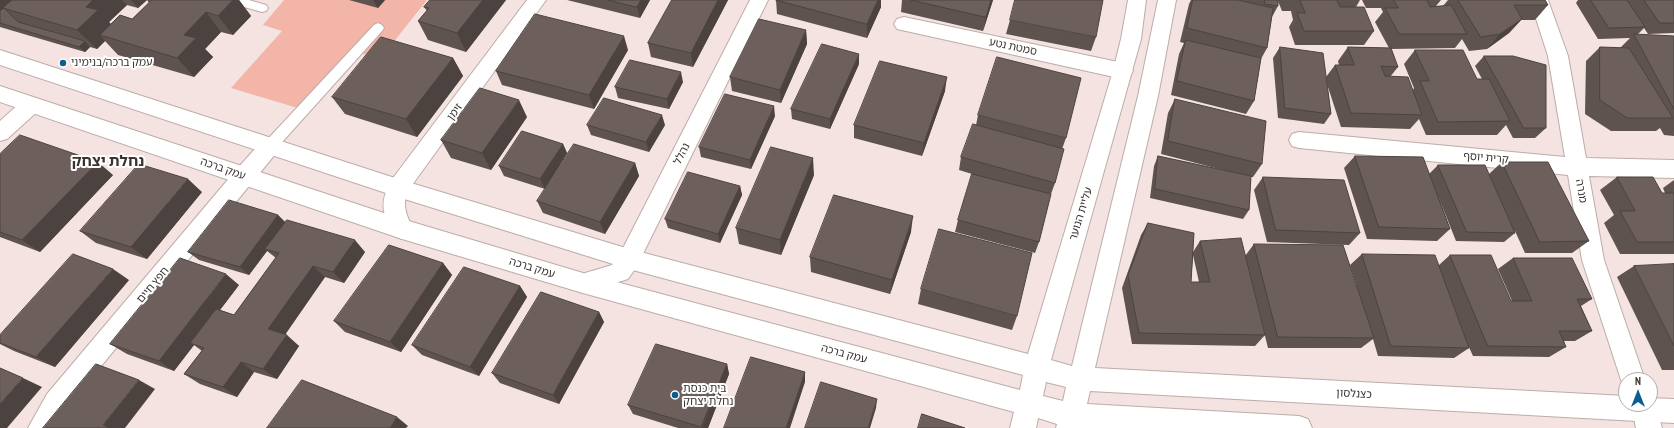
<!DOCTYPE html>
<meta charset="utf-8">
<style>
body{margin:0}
#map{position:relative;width:1674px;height:428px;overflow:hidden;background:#f4e3e0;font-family:"PT Sans Narrow",sans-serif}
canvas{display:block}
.north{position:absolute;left:1618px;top:372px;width:40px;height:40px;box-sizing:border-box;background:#fff;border:1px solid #b0adad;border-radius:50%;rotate:0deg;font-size:11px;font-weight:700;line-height:16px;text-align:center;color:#393331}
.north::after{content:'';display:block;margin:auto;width:14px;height:18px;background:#0b5e90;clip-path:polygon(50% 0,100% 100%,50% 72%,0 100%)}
</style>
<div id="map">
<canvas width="1674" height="428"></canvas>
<div class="north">N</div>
</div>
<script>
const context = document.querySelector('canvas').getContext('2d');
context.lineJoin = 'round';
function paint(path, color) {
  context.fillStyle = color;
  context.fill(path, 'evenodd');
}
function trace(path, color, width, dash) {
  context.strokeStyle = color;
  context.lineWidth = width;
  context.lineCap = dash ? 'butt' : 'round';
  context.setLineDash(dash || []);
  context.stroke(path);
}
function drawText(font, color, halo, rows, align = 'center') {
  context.font = font + ' "PT Sans Narrow","Noto Sans Hebrew",sans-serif';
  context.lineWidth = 4;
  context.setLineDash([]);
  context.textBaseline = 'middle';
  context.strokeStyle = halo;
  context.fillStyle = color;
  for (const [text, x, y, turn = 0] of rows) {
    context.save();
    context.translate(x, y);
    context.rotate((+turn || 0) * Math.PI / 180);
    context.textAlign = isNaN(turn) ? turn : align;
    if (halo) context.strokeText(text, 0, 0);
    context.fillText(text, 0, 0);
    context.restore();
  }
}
const green = new Path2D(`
 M284 0H427L380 59 351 50 301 109 231 88 282 31 263 25Z`);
const service = new Path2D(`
 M228 0H249L266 5 268 8 266 11 262 12 230 3Z
 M378 23 382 25 384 28 382 31 275 150 270 151 265 150 263 146 265 142 374 25Z`);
const minor = new Path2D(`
 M527 0H546L407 192C402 207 407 216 413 229L410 236 402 239 394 236C383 214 379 205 390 182Z
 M750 0H768L637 266 628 279 583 293 575 290 571 283 575 276 612 265 621 252Z
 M1530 0H1548L1568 56 1586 158 1674 160V178L1589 176 1604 260 1645 380H1626V389L1621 380 1582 260 1568 175 1299 148 1292 146 1289 140 1292 134 1299 132 1565 157 1548 56Z
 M904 17 1123 63 1130 66 1133 71 1130 76 1123 79 897 29 894 24 897 19Z
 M31 97 38 99 41 105 38 111 7 139 0 141V121L24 99Z
 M270 138 277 140 280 146 277 152 65 410 55 428H28L47 394 236 170 263 140Z
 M1650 395 1655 404 1662 428H1636L1631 404H1650Z`);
const tertiary = new Path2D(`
 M1128 0H1146L1141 39 1051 360 1072 366 1138 96 1158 0H1176L1158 96 1095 368 1626 396V404H1650V398L1674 399V423L1090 391 1087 404 1299 416 1308 419 1312 428H1056L1057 424 1038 418 1036 428H1010L1014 412 583 293 402 239 0 102V86L402 219 583 273 1020 390 1023 375 629 269 398 197 0 65V50L398 179 629 249 1028 354 1113 71 1121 39ZM1046 382 1066 387 1063 401 1043 396Z`);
const wall = new Path2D(`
 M0 0H239L251 16 233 35 221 32 205 49 213 57 194 77 118 55 105 41 97 49 90 47 85 52 0 27ZM147 0 149 3 132 19 111 24 109 22 127 5 138 8Z
 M349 0H385L378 8Z
 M430 0H506L466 52 428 40 418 21 427 11 424 7Z
 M567 0H650L640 18Z
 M672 0H728L693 67 651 57 648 43Z
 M776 0H881V7L867 38 777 14Z
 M902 0H993L983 31 901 12Z
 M1191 0H1360L1356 7 1374 31 1364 45H1295L1289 27 1293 20 1291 11H1282L1278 1V6L1272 17 1267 48 1261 59 1254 101 1246 114 1171 95 1179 54 1184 43 1180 42 1189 4Z
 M1362 0H1441L1436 6H1443L1448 0H1545L1548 5 1535 20H1521L1509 33 1487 49 1469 51 1462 39 1455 48 1391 49 1398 67 1390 77 1413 90 1414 88 1404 64 1415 50 1477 79H1482L1475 66 1484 56 1546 128 1535 138H1513L1506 125 1497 135H1426L1419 119 1410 129 1341 127 1327 84 1331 114 1324 124 1278 118 1273 58 1280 47 1326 77 1335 65H1339L1338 61 1348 47 1389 48 1375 22 1383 12 1381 8H1366Z
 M1578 0H1674V33L1648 34 1644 28 1637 35 1674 36V136L1664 135 1660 128 1656 131H1611L1585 114 1586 61 1600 47 1620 48 1630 38 1598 39 1576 3Z
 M1010 20 1096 37 1091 51 1006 34Z
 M806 30 807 44 781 103 732 91 730 77Z
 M628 50 594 109 502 85 496 71Z
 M453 58 463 76 417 137 345 114 332 97Z
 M859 64 830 129 792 119 791 109Z
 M683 82 669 109 618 98 615 87Z
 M945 91 922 156 854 138V125Z
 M1175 99 1262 164 1253 177H1251L1249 210 1243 219 1150 198 1154 166 1158 156 1231 172 1161 154 1168 113Z
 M978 115 1066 138 1062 149 1055 183 1051 194 1039 242 1035 253 955 232 958 220 972 174 959 170 961 157 976 125Z
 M775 116 751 169 701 157 699 147Z
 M527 117 491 170 451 158 441 140Z
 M587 125H665L649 152 591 135Z
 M563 144 567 153 545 189 504 176 499 166Z
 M0 154 113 175 40 252 0 237Z
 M1355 156 1429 174 1438 165 1489 174 1502 162 1589 241 1572 253H1525L1515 231V233L1504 242 1456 241 1438 196 1450 229 1437 241 1367 239 1344 168Z
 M635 163 639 176 605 234 543 213 537 201Z
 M814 175 781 255 739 244 736 228Z
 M1263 177 1360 233 1349 245 1267 242 1254 190Z
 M1617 177 1662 193H1665L1663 188 1674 180V254H1620L1604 223 1614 215 1600 190Z
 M740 186 742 195 720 243 668 228 665 219Z
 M202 192 147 259 96 243 80 231Z
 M278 215 285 222 365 252 344 283 325 277 285 335 299 346 277 379 254 372 237 397 200 384 184 374 202 351 194 345 174 371 127 354 110 344 239 285 220 310 234 315 276 258 267 251 249 275 199 260 188 252Z
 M1148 223 1193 252 1200 241 1245 256 1254 244 1357 286 1350 265 1362 254 1439 265 1450 255 1511 301H1512L1498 269 1513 258 1592 299 1581 306 1592 331 1575 341H1564L1566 347 1549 357 1473 356 1468 345 1469 348 1454 358 1378 356 1373 339 1361 348H1268L1246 259 1265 335 1255 346 1132 344 1122 288 1141 235ZM1193 255 1199 282H1191Z
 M911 232 890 294 811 272 810 257Z
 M443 263 452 275 401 352 345 332 334 321Z
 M1674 264V370H1662L1617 277 1634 266Z
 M129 280 55 367 14 351 0 344V335Z
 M520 286 527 297 479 376 422 355 412 345Z
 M921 289 1017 316 1012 330 918 304Z
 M599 312 604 322 559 404 500 383 492 373Z
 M727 364 729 374 708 428H678L633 414 628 405Z`);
const shadedWall = new Path2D(`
 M0 0H21L3 8 0 18Z
 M93 0H122L127 5 109 22 116 30 100 35 105 41 97 49 77 30 86 7Z
 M131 0H147L138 8Z
 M233 0H239L251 16 233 35 218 16Z
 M373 0H385L378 8Z
 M483 0H506L466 52 457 33Z
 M641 0H650L640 18 637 7Z
 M718 0H728L693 67 691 53Z
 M878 0H881V7L867 38V24Z
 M991 0H993L983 31 986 17Z
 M206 12 221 32 205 49 213 57 194 77 177 58 184 35Z
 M1522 19 1509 33 1487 49 1500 34Z
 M806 30 807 44 781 103 780 90Z
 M624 36 628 50 594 109 589 95Z
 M85 41 90 47 85 52 79 47Z
 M859 54V64L830 129V119Z
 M453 58 463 76 417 137 406 119Z
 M681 72 683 82 669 109 667 99Z
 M947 77 945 91 922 156 924 143Z
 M519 100 527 117 491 170 482 153Z
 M774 106 775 116 751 169 750 160Z
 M662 115 665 125 649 152 646 142Z
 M563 144 567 153 545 189 540 179Z
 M813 158 814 175 781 255 780 240Z
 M98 162 113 175 40 252 22 240Z
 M635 163 639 176 605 234 600 222Z
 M188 179 202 192 147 259 131 247Z
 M740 186 742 195 720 243 718 234Z
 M278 215 287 224 265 249 267 251 249 275 240 267Z
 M913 216 911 232 890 294 892 280Z
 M355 240 365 252 344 283 333 272Z
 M443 263 452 275 401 352 390 342Z
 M313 266 325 277 281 340 268 329Z
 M113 269 129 280 55 367 36 357Z
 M226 274 239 285 194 344 190 343 194 345 174 371 159 361Z
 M520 286 527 297 479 376 470 367Z
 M599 312 604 322 559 404 553 395Z
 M287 335 299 346 277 379 263 369Z
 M241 362 254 372 237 397 223 387Z
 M727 364 729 374 708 428H702Z
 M805 372V382L790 428H786Z
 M23 378 42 387 7 428H0V404Z
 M139 380 155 389 125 428H108L103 425Z
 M877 399 876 408 870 428H868Z
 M397 417 408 426 406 428H390Z`);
const building = new Path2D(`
 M12 0H93L86 7 98 10 77 30 3 8Z
 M152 0H233L218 16 206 12 184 35 196 38 177 58 100 35 120 15 132 19Z
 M430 0H483L457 33 418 21 429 8 424 7Z
 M608 0H641L637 7Z
 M672 0H718L691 53 648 43Z
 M776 0H878L867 24Z
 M911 0H991L986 17Z
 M1015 0H1103L1096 37 1010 20Z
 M1193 0H1238L1273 8 1267 48 1187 28Z
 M1265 0H1278V6L1265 4Z
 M1300 0H1337L1340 7H1364L1374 31H1304L1297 13H1305Z
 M1394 0H1427L1430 7 1451 5 1467 34H1399L1385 8H1398Z
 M1458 0H1545L1548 5H1514L1522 19 1500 34 1481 37Z
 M1591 0H1627L1645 27 1609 28Z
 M1644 0H1674V23H1660Z
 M4 8 18 22 85 41 79 47 0 23V11Z
 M535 14 624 36 589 95 496 71Z
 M759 19 806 30 780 90 730 77Z
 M1634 34 1674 36V109Z
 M381 37 453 58 406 119 332 97Z
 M1186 40 1261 58 1254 101 1177 81Z
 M822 44 859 54 830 119 791 109Z
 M1280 47 1323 53 1331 114 1285 108Z
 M1348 47 1391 48 1398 67 1381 66 1385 76 1408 77 1422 115 1351 113 1335 65H1354Z
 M1600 47 1629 48 1673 118H1627L1600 100Z
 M1415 50H1463L1477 79H1489L1510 121 1438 122 1420 81H1429Z
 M1484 56H1513L1546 65V128H1524Z
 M997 57 1081 78 1066 138 978 115Z
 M630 60 681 72 667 99 615 87Z
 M880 61 947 77 924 143 854 125Z
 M480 88 519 100 482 153 441 140Z
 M725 94 774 106 750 160 699 147Z
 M604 98 662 115 646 142 587 125Z
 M1175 99 1266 121 1262 164 1168 141Z
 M973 124 1064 149 1055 183 961 157Z
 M522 131 563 144 540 179 499 166Z
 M20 135 98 162 22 240 0 232V154Z
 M574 144 635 163 600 222 537 201Z
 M771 147 813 158 780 240 736 228Z
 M1158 156 1251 176 1249 210 1155 189Z
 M1355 156 1423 157 1450 229 1379 227Z
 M1502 162H1548L1589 241 1540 242Z
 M139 164 188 179 131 247 80 231Z
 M1438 165H1485L1515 233 1467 232Z
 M688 172 740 186 718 234 665 219Z
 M972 174 1051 194 1039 242 958 220Z
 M1263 177 1344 180 1360 233 1276 230Z
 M1617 177H1653L1662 193H1674V242H1637L1620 211H1635Z
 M834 195 913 216 892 280 810 257Z
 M229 200 278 215 240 267 188 252Z
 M287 220 355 240 333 272 313 266 268 329 287 335 263 369 241 362 223 387 184 374 204 348 190 343 216 309 234 315 279 253 265 249Z
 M1148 223 1194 233 1191 282H1210L1200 241 1241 238 1265 335 1139 333 1128 276Z
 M939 229 1032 253 1017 316 921 289Z
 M1254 244 1343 245 1374 338 1278 337Z
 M389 245 443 263 390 342 334 321Z
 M73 254 113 269 36 357 0 343V335Z
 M1362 254 1435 255 1469 348 1391 346Z
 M1450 255H1491L1511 301H1532L1513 258H1572L1592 299H1577L1592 331H1559L1566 347 1488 346Z
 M180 258 226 274 159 361 110 344Z
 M1674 264V346L1634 266Z
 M464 267 520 286 470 367 412 345Z
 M541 292 599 312 553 395 492 373Z
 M656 344 727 364 701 427 628 405Z
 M751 357 805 372 786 428H724Z
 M96 364 139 380 103 425 110 428H43Z
 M0 368 23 378 0 404Z
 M302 380 397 417 390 428H267Z
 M821 382 877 399 868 428H805Z
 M922 414 965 428H918Z`);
const markers = [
 [63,63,4,"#0b5e90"],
 [675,395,4,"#0b5e90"]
];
const streetNames = [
 ["סמטת נטע",1013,47,12],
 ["זימן",455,112,-54],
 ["נהלל",682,154,-63],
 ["קרית יוסף",1486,158,5],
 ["עמק ברכה",223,169,19],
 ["מנרה",1581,191,80],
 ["עליית הנוער",1081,214,-73],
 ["עמק ברכה",532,268,17],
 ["חפץ חיים",153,285,-50],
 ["עמק ברכה",844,354,15],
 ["כצנלסון",1354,394,3]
];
const poiNames = [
 ["עמק ברכה/בנימיני",71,63],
 ["בית כנסת",683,389],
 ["נחלת יצחק",683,402]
];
const districtNames = [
 ["נחלת יצחק",108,162]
];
paint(green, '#f2b5a7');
trace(service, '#bcada9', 2);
trace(minor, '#bcada9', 2);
trace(tertiary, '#bcada9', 2);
paint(service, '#fff');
paint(minor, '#fff');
paint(tertiary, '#fff');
paint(wall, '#5e534f');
paint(shadedWall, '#4c4340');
paint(building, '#6d605c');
trace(building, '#4c4340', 1);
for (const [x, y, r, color] of markers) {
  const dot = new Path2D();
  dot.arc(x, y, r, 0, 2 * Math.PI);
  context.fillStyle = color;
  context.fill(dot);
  trace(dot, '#fff', 1.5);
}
drawText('11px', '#393331', '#fff', streetNames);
drawText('11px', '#393331', '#fff', poiNames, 'left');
drawText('bold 15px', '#393331', '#fff', districtNames);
</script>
